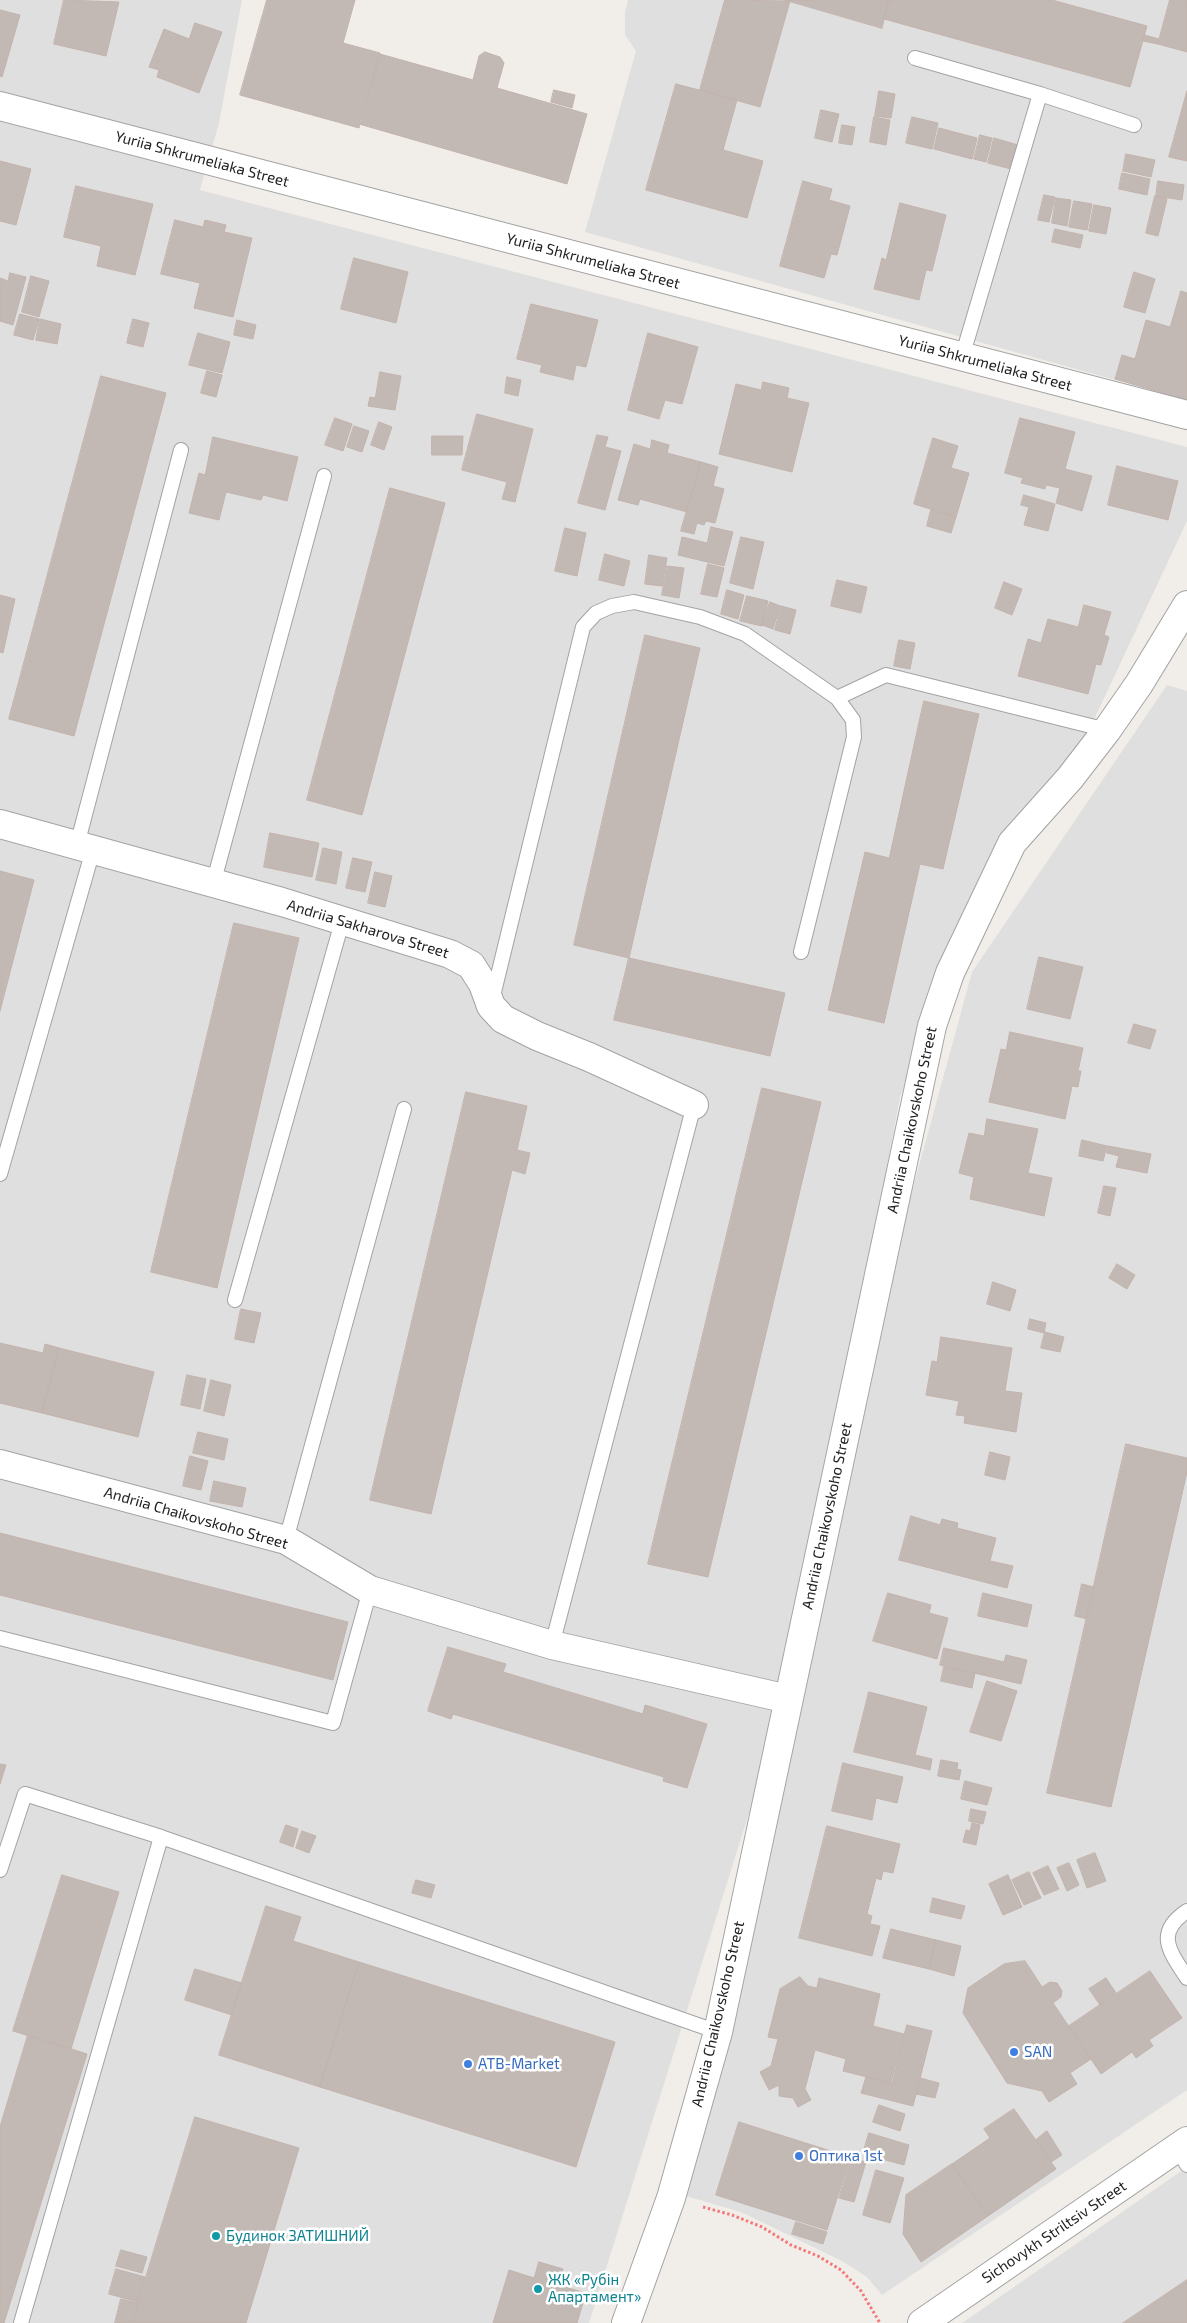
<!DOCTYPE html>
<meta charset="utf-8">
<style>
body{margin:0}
canvas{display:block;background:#f1eee9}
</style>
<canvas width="1187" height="2323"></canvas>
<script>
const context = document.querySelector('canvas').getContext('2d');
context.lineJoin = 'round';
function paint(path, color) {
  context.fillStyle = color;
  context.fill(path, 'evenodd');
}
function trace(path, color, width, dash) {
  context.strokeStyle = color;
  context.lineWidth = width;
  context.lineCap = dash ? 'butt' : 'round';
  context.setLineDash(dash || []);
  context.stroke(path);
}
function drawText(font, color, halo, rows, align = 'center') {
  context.font = font + ' "Exo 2",sans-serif';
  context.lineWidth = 5;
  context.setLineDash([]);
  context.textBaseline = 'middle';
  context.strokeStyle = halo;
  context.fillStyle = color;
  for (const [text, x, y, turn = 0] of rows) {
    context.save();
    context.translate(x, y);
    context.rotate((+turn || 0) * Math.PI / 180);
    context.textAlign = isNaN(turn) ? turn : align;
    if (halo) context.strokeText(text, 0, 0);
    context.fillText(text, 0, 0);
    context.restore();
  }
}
const residential = new Path2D(`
 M0 0H242L219 123 200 190 1187 447V521L1085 739 966 924 900 1097 796 1663 589 2323H0Z
 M628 0H1187V400L585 232 636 51 625 35V12Z
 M1167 685 1187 691V2090L882 2295 867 2277 842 2261 741 2212 686 2196 905 1217 972 972Z
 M1187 2167V2323H962Z`);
const building = new Path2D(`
 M64 0 119 2 106 56 54 44Z
 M267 0H355L343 43 380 53 359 128 240 95Z
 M725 0 790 1 760 107 700 90Z
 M785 0H889L882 28Z
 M889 0H1052L1147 26 1130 87 884 19Z
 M1170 0H1187V52L1158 44Z
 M0 10 20 15 2 77 0 76Z
 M195 23 222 32 199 93 157 77 159 70 149 67 164 29 189 39Z
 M1144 35 1159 39 1158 44 1143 41Z
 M485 52 500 57 504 63 497 88 587 114 567 184 359 124 380 54 473 80 479 56Z
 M676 84 737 100 723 150 763 161 747 218 646 190Z
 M554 90 575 95 572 108 551 102Z
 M879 91 895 94 891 118 875 116Z
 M1187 91V161L1169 157Z
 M821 110 839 114 832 142 815 138Z
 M874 117 890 120 886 145 870 142Z
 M912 117 938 123 932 149 906 143Z
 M842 125 855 127 852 145 839 143Z
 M939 128 977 138 972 159 934 149Z
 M980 135 992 138 986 162 974 159Z
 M994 138 1018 145 1011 169 988 163Z
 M1126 154 1155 160 1151 177 1123 171Z
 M0 161 31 169 16 225 0 221Z
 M1122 173 1150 179 1147 195 1119 189Z
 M803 181 832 189 829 200 850 206 837 255 831 254 824 278 780 266Z
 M1158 181 1184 185 1182 200 1156 196Z
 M76 186 153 204 135 275 97 266 101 246 64 237Z
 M1044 195 1055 197 1049 222 1038 220Z
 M1155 196 1167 199 1158 236 1146 233Z
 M1056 198 1071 200 1067 226 1052 223Z
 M1074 201 1092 204 1087 230 1069 227Z
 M900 203 946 215 932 271 926 270 919 300 874 289 882 258 886 260Z
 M1094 205 1111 208 1106 234 1089 231Z
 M175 220 203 227 205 220 226 225 224 232 252 238 233 317 194 308 200 283 161 274Z
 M1055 229 1083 235 1080 248 1052 242Z
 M354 258 408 272 396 323 341 309Z
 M1134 272 1155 279 1145 313 1124 307Z
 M10 273 26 277 13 325 0 321V278L8 281Z
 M31 276 49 281 39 317 22 312Z
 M1181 291 1187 293V400L1115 379 1122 355 1135 359 1146 320 1170 327Z
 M531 304 598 320 586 367 576 365 573 380 540 372 542 365 517 359Z
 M20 314 39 319 33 340 14 335Z
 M40 319 61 324 57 344 36 340Z
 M133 319 149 323 143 347 127 343Z
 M237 320 256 325 253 339 234 335Z
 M198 333 230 342 222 373 189 365Z
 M648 333 698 347 682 404 665 400 659 419 628 410Z
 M207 371 222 375 216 397 201 393Z
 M380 372 401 376 395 410 368 406 370 397 375 398Z
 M101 376 166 393 74 736 9 719Z
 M507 377 521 380 518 396 505 393Z
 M763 382 789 388 787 398 809 403 792 472 719 454 736 384 761 390Z
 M477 414 533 429 515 502 502 499 507 482 462 470Z
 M335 418 352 424 343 451 325 445Z
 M1020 418 1075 432 1065 469 1092 476 1082 511 1056 503 1060 488 1046 485 1045 489 1021 483 1023 478 1005 473Z
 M379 422 392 427 384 450 371 445Z
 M354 426 369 431 362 452 347 447Z
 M597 435 608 437 605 447 621 451 605 510 578 503Z
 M432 436H463L462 455H432Z
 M213 437 298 457 287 501 263 495 261 500 226 492 219 520 189 513 199 473 205 475Z
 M933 438 958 446 951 468 969 473 956 517 914 504Z
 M652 440 669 445 667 453 701 462 687 512 640 499 638 505 618 500 634 444 650 449Z
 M701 462 718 467 713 486 724 489 715 523 706 521 704 525 697 523 694 534 681 531Z
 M1117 466 1178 481 1168 520 1108 505Z
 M390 488 445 503 362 815 307 800Z
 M1024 495 1055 504 1048 531 1024 525 1029 507 1021 505Z
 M931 510 956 517 951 533 927 526Z
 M711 527 733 532 724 566 678 555 682 537 707 543Z
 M565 528 586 533 577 576 555 571Z
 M741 537 764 542 753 589 730 583Z
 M605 554 630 561 624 586 599 580Z
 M649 555 667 558 662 586 645 584Z
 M708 564 724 568 717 597 701 594Z
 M667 566 684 568 679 598 662 595Z
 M837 580 867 587 861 613 831 606Z
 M1004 582 1022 589 1012 615 995 608Z
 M727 590 744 595 738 619 721 614Z
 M0 595 15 599 3 653 0 652Z
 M747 596 768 601 762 626 740 621Z
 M770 602 780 606 773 629 762 625Z
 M1084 605 1111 612 1104 635 1109 637 1101 665 1096 664 1088 694 1018 676 1028 639 1041 643 1048 619 1078 627Z
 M781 606 796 610 790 634 775 630Z
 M645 635 700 648 629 958 574 945Z
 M899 640 915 643 910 669 894 666Z
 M924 701 979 714 943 869 920 864 884 1023 828 1010 865 852 889 858Z
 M270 833 319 843 312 877 264 867Z
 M323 848 342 852 336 884 316 880Z
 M353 858 372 862 365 892 346 888Z
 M0 871 34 880 0 1011Z
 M375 872 392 876 385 907 368 903Z
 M234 923 299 938 217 1288 151 1272Z
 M1039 957 1083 967 1070 1019 1027 1009Z
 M629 958 785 993 770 1056 614 1020Z
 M1134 1024 1156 1030 1150 1049 1128 1043Z
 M1010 1032 1083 1048 1078 1071H1081L1078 1087 1072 1086 1065 1119 989 1102 1001 1049 1006 1050Z
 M762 1088 821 1102 708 1577 648 1564Z
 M466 1092 527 1106 517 1150 530 1153 525 1174 512 1170 431 1514 370 1500Z
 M987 1119 1038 1129 1028 1173 1052 1178 1044 1216 970 1199 974 1177 959 1173 969 1133 984 1136Z
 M1082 1140 1107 1146 1103 1161 1079 1156Z
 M1108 1146 1151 1154 1147 1173 1116 1167 1119 1156 1107 1153Z
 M1104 1186 1116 1188 1110 1216 1098 1213Z
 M1117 1264 1135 1275 1127 1289 1109 1278Z
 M993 1282 1016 1290 1010 1311 987 1304Z
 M241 1309 261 1313 254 1343 235 1339Z
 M1030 1319 1046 1323 1044 1333 1028 1329Z
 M1045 1332 1064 1337 1060 1352 1041 1348Z
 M941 1337 1012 1348 1005 1391 1022 1393 1016 1432 964 1423 965 1416 956 1415 959 1401 926 1395 932 1361 937 1362Z
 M0 1343 43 1353 45 1344 59 1348 42 1413 0 1403Z
 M59 1348 154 1372 138 1437 42 1413Z
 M187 1375 206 1379 200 1409 181 1405Z
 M211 1380 231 1385 224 1416 204 1411Z
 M198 1432 228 1439 224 1460 193 1453Z
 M1126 1444 1187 1458V1472L1111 1807 1047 1793Z
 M990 1452 1010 1457 1005 1480 985 1475Z
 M190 1456 208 1461 201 1490 183 1486Z
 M214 1481 246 1488 242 1507 210 1501Z
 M911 1516 940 1525 942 1519 958 1523 957 1528 996 1538 990 1561 1013 1566 1007 1588 899 1560Z
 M0 1533 348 1622 333 1680 0 1595Z
 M1082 1584 1094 1587 1087 1619 1075 1616Z
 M888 1593 931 1605 929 1613 948 1618 937 1659 873 1641Z
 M983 1593 1032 1605 1027 1627 978 1616Z
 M448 1647 506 1664 503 1672 643 1714 645 1705 707 1724 687 1788 663 1781 664 1777 453 1714 451 1719 428 1711Z
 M944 1648 1004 1662 1006 1655 1027 1660 1021 1684 940 1665Z
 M944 1667 975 1673 972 1688 941 1681Z
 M987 1681 1017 1691 1001 1741 970 1732Z
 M869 1692 927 1707 915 1755 932 1759 930 1770 854 1752Z
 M941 1760 958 1763 957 1769 961 1770 959 1780 938 1776Z
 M843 1763 903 1777 897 1803 876 1798 872 1820 832 1811Z
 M0 1764 6 1765 0 1784Z
 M965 1781 992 1788 987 1805 961 1799Z
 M971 1809 986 1812 983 1824 969 1821Z
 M972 1823 980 1825 976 1845 963 1842 966 1830 970 1831Z
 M286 1825 298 1829 293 1847 280 1842Z
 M827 1826 900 1844 893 1873 883 1871 881 1880 876 1878 867 1914 872 1916 870 1924 880 1926 872 1956 799 1938Z
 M302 1831 316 1836 309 1853 296 1848Z
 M1095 1853 1106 1881 1087 1888 1077 1860Z
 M1069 1863 1079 1885 1067 1891 1057 1868Z
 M1048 1866 1059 1889 1044 1895 1033 1873Z
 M1029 1872 1041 1898 1024 1905 1012 1880Z
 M62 1875 119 1892 71 2049 13 2031Z
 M1008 1875 1022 1907 1003 1915 989 1884Z
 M416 1880 435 1885 431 1898 412 1893Z
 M933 1898 965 1906 961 1919 930 1912Z
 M266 1906 301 1917 293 1941 359 1962 320 2087 219 2055Z
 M891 1929 936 1940 929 1969 883 1958Z
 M936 1940 961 1946 954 1976 929 1969Z
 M1025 1961 1042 1987 1050 1982 1057 1983 1062 1991 1061 1997 1053 2003 1091 2059 1070 2073 1077 2084 1049 2102 1042 2091 1007 2083 963 2013 968 1988 1004 1964Z
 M359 1962 615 2042 576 2167 320 2087Z
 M195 1969 242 1983 232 2015 185 2000Z
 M1150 1971 1182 2018 1149 2040 1153 2046 1136 2058 1132 2052 1101 2074 1069 2026Z
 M800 1977 808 1986 817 1988 819 1978 880 1994 873 2026 904 2034 891 2083 843 2071 846 2059 815 2050 805 2089 811 2100 798 2107 793 2098 779 2096V2085L769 2090 760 2072 771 2066 778 2039 768 2037 780 1989Z
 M1106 1978 1116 1993 1100 2005 1089 1989Z
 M907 2025 932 2031 913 2106 861 2093 866 2077 892 2084Z
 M28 2035 87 2054 4 2323H0V2127Z
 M920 2078 939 2083 935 2098 916 2094Z
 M879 2105 905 2114 900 2131 873 2122Z
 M1014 2109 1056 2169 988 2216 952 2164 990 2138 984 2129Z
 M195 2117 299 2148 246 2323H132Z
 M739 2122 850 2157 827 2230 716 2195Z
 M1047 2131 1062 2155 1051 2162 1036 2140Z
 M869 2133 909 2145 904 2165 863 2154Z
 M851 2158 866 2162 854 2202 839 2198Z
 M952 2164 988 2216 921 2262 903 2234 906 2195Z
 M876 2170 904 2178 890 2223 863 2215Z
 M796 2222 827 2232 823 2244 792 2234Z
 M121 2250 147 2257 142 2273 116 2266Z
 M539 2262 563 2269 558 2285 586 2293 577 2323H493L509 2270 534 2278Z
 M116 2269 145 2277 138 2302 109 2294Z
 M1187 2280V2323H1123Z
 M121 2299 138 2303 133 2323H115Z`);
const path = new Path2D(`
 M703 2207 732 2215 762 2227 791 2245 818 2256 841 2270 861 2291 880 2323`);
const service = new Path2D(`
 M915 58 1040 94 1134 125
 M962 357 1040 94
 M837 698 886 675 1107 730
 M77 845 181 450
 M213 884 324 476
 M492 1000 583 627 596 613 612 606 634 602 700 617 745 634 837 698 853 720 854 737 801 952
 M0 1174 93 850
 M235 1300 342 922
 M286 1540 404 1109
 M0 1638 333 1723 370 1590
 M552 1645 694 1105
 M0 1870 25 1794 161 1837 718 2032
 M1187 1911C1154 1933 1170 1952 1187 1978
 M1177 2148 1187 2165
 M21 2323 161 1837`);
const minor = new Path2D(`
 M0 106 1187 415
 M0 824 282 902 450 954 471 965 483 984 491 1006 503 1019 537 1036 589 1057 694 1105
 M0 1464 286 1540 370 1590 552 1645 788 1699
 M626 2323 671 2198 718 2032 932 1026 950 973 1012 843 1070 778 1107 730 1139 684 1187 605`);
const tertiary = new Path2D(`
 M922 2323 1187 2141`);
const markers = [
 [1014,2052,5,"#3f7fe0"],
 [468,2064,5,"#3f7fe0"],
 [799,2156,5,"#3f7fe0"],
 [216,2236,5,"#0f9aa8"],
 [538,2289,5,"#0f9aa8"]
];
const streetNames = [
 ["Yuriia Shkrumeliaka Street",202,159,15],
 ["Yuriia Shkrumeliaka Street",593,261,15],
 ["Yuriia Shkrumeliaka Street",985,363,15],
 ["Andriia Sakharova Street",368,929,17],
 ["Andriia Chaikovskoho Street",912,1120,-78],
 ["Andriia Chaikovskoho Street",827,1516,-78],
 ["Andriia Chaikovskoho Street",196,1518,16],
 ["Andriia Chaikovskoho Street",718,2014,-77],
 ["Sichovykh Striltsiv Street",1054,2232,-34]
];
const shopNames = [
 ["SAN",1024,2052],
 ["ATB-Market",478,2064],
 ["Оптика 1st",809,2156]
];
const cultureNames = [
 ["Будинок ЗАТИШНИЙ",226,2236],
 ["ЖК «Рубін",548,2280],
 ["Апартамент»",548,2297]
];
paint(residential, '#e0dfdf');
paint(building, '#c2b9b5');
trace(building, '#c3b3ac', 1);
trace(service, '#a3a3a3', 16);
trace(minor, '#a3a3a3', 30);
trace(tertiary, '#a3a3a3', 30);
trace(path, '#f47779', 3, [2.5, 2.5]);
trace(service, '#fff', 14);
trace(minor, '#fff', 28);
trace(tertiary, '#fff', 28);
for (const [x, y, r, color] of markers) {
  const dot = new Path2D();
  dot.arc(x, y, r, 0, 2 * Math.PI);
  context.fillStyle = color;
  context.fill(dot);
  trace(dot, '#fff', 2);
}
drawText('15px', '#222', '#fff', streetNames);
drawText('15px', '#366cbe', '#fff', shopNames, 'left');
drawText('15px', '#0d838f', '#fff', cultureNames, 'left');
</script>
